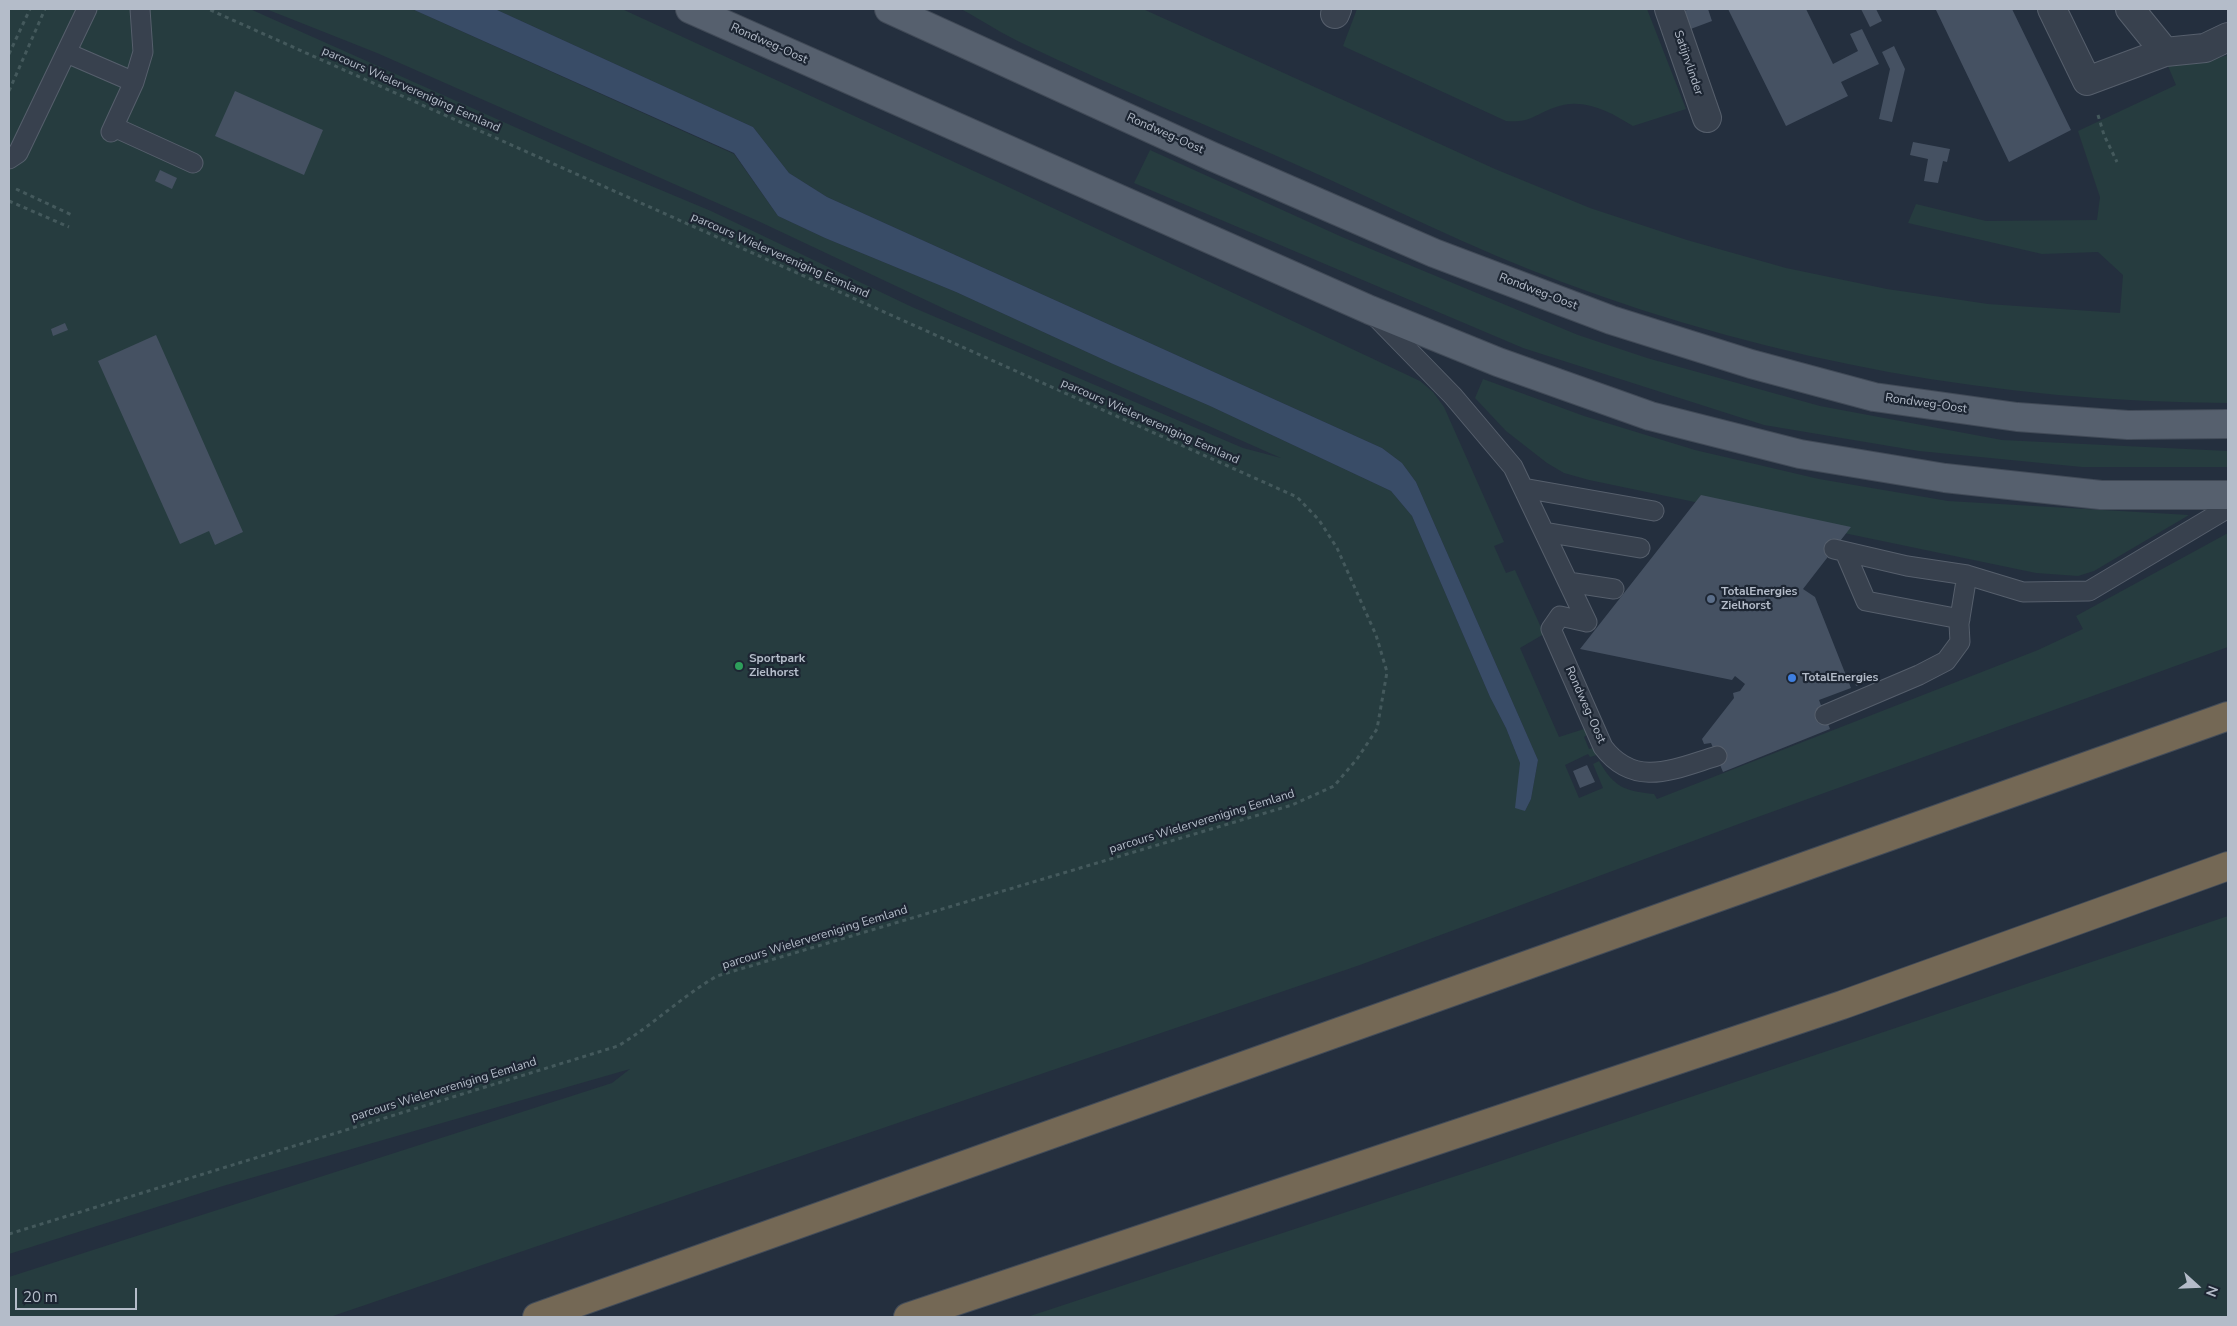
<!DOCTYPE html>
<style>
body{margin:0}
#map{position:relative;width:2237px;height:1326px;overflow:hidden;background:#242f3e;font-family:"Nunito Sans",sans-serif}
canvas{display:block}
.frame{position:absolute;inset:0;border:10px solid #b4bcc9;pointer-events:none}
.north{position:absolute;left:2172px;top:1261px;width:50px;height:50px;-webkit-text-stroke:4px #1d2633;paint-order:stroke;rotate:110deg;font-size:14px;font-weight:700;line-height:20px;text-align:center;color:#b4bcc9}
.north::after{content:'';display:block;margin:auto;width:18px;height:22px;background:#b4bcc9;clip-path:polygon(50% 0,100% 100%,50% 72%,0 100%)}
.scale{position:absolute;left:15px;top:1288px;width:122px;height:22px;box-sizing:border-box;border:2px solid #b4bcc9;border-top:0;padding-left:6px;font-size:15px;line-height:18px;white-space:nowrap;color:#b4bcc9;-webkit-text-stroke:4px #1d2633;paint-order:stroke}
</style>
<div id="map">
<canvas width="2237" height="1326"></canvas>
<div class="frame"></div>
<div class="north">N</div>
<div class="scale">20 m</div>
</div>
<script>
const context = document.querySelector('canvas').getContext('2d');
context.lineJoin = 'round';
function paint(path, color) {
  context.fillStyle = color;
  context.fill(path, 'evenodd');
}
function trace(path, color, width, dash) {
  context.strokeStyle = color;
  context.lineWidth = width;
  context.lineCap = dash ? 'butt' : 'round';
  context.setLineDash(dash || []);
  context.stroke(path);
}
function drawText(font, color, halo, rows, align = 'center') {
  context.font = font + ' "Nunito Sans",sans-serif';
  context.lineWidth = 4.5;
  context.setLineDash([]);
  context.textBaseline = 'middle';
  context.strokeStyle = halo;
  context.fillStyle = color;
  for (const [text, x, y, turn = 0] of rows) {
    context.save();
    context.translate(x, y);
    context.rotate((+turn || 0) * Math.PI / 180);
    context.textAlign = isNaN(turn) ? turn : align;
    if (halo) context.strokeText(text, 0, 0);
    context.fillText(text, 0, 0);
    context.restore();
  }
}
const green = new Path2D(`
 M9 9H250L582 157 711 211 912 307 1243 448 1281 458 949 311 758 221 377 53 266 9H412L734 154 778 216 825 238 956 292 1113 364 1210 406 1391 491 1412 516 1490 697 1506 728 1520 763 1519 782 1525 811 1531 799 1538 760 1416 482 1402 463 1382 448 827 197 789 173 753 127 495 9H622L1002 184 1420 381 1433 392 1444 407 1504 542 1494 546 1506 573 1515 570 1544 634 1520 648 1559 737 1584 729 1588 734 1584 737 1589 749 1593 748 1597 755 1590 757 1588 754 1565 765 1579 798 1603 788 1593 764 1599 761C1614 787 1624 791 1654 794L1657 799 2038 650 2083 629 2076 616 2228 533V647L1744 822 1360 965 330 1317H9V1277L612 1083 630 1069 223 1186 9 1254Z
 M961 9H1143L1495 169 1590 208 1687 240 1786 268 1887 289 1988 304 2120 313 2123 275 2098 252 2042 254 1908 223 1916 204 1986 221 2097 220 2100 197 2078 131 2176 85 2165 59 2204 62 2228 55V403C2000 402 1776 362 1562 282 1472 249 1385 204 1297 165 1207 125 1115 88 1026 45 1004 35 983 21 961 9Z
 M1357 9H1647L1686 109 1633 126C1609 111 1582 96 1553 108 1533 116 1529 123 1506 121L1343 46Z
 M1150 150 1342 237 1578 335 1647 358 1820 406 2002 440 2228 451V467H2082L1919 451 1764 425 1523 348 1134 183Z
 M1483 379 1584 416 1695 450 1819 479 1948 501 2189 515 2094 571 2078 576 2036 573 1589 480 1564 473 1547 463 1506 431 1475 398Z
 M2228 916V1317H1027L1459 1175Z`);
const water = new Path2D(`
 M412 9H495L753 127 789 173 827 197 1382 448 1402 463 1416 482 1538 760 1531 799 1525 811 1515 808 1520 763 1506 728 1490 697 1412 516 1391 491 1210 406 1113 364 956 292 825 238 778 216 734 153Z`);
const building = new Path2D(`
 M1690 9H1708L1712 21 1688 30 1681 12Z
 M1728 9H1806L1833 64 1858 51 1850 34 1862 29 1879 64 1841 82 1848 96 1786 126Z
 M1861 9H1876L1882 21 1870 27Z
 M1938 9H2012L2071 130 2009 162 1936 10Z
 M1894 46 1905 69 1892 122 1879 119 1890 69 1882 52Z
 M235 91 323 130 304 175 215 136Z
 M1913 142 1950 149 1947 162 1943 161 1938 183 1924 181 1928 159 1910 155Z
 M160 170 177 178 172 189 155 181Z
 M65 323 68 330 53 336 51 329Z
 M156 335 243 532 215 545 209 531 180 544 98 361Z
 M1701 495 1851 527 1803 589 1815 597 1851 688 1819 700 1830 729 1723 772 1711 743 1704 744 1702 739 1734 698 1733 693 1740 691 1745 684 1735 676 1732 680 1580 649Z
 M1864 673 1867 682 1856 686 1853 676Z
 M1587 765 1595 782 1580 788 1573 771Z`);
const path = new Path2D(`
 M9 54 30 9
 M9 91 45 9
 M2098 115 2104 135 2117 162
 M16 189 74 216
 M9 201 69 227
 M9 1234 618 1046C653 1025 681 997 717 976L1292 805 1334 786 1357 759 1377 729 1387 672 1376 635 1337 548 1319 520 1297 497 208 9`);
const lane = new Path2D(`
 M67 53 134 82
 M114 127 193 163
 M111 132 134 82 143 52 140 9
 M9 159 18 153 87 9
 M1375 316 1453 396 1513 467 1587 622
 M1523 488 1654 511
 M1544 532 1640 548
 M1834 549 1907 566 1967 575 2023 592 2089 591 2228 508
 M1845 552 1866 601 1960 619
 M1568 582 1614 589
 M1587 622 1560 616 1551 629 1603 747C1635 789 1674 769 1717 756
 M1825 715 1919 675 1946 661 1960 642 1959 624 1967 575`);
const street = new Path2D(`
 M1669 9 1707 118
 M2052 9 2087 81 2165 52 2205 48 2228 37
 M2130 9 2165 52
 M1335 14 1337 9`);
const primary = new Path2D(`
 M690 9 1370 310 1498 362 1650 416 1800 454 1945 478 2101 495H2228
 M889 9 1211 156 1434 253 1611 320 1751 364 1874 397 2017 417 2128 425 2228 424`);
const highway = new Path2D(`
 M537 1317 2228 716
 M908 1317 1842 1005 2228 866`);
const markers = [
 [1711,599,5,"#5c6f8a"],
 [739,666,5,"#2e9e5b"],
 [1792,678,5,"#3f7fe0"]
];
const streetNames = [
 ["Rondweg-Oost",769,44,24],
 ["Satijnvlinder",1688,63,71],
 ["parcours Wielervereniging Eemland",411,90,24],
 ["Rondweg-Oost",1165,134,24],
 ["parcours Wielervereniging Eemland",780,256,24],
 ["Rondweg-Oost",1538,292,21],
 ["Rondweg-Oost",1926,404,8],
 ["parcours Wielervereniging Eemland",1150,422,24],
 ["Rondweg-Oost",1585,705,66],
 ["parcours Wielervereniging Eemland",1202,822,-17],
 ["parcours Wielervereniging Eemland",815,938,-17],
 ["parcours Wielervereniging Eemland",444,1090,-17]
];
const poiNames = [
 ["TotalEnergies",1721,592],
 ["Zielhorst",1721,606],
 ["Sportpark",749,659],
 ["Zielhorst",749,673],
 ["TotalEnergies",1802,678]
];
paint(green, '#263c3f');
paint(water, '#394c67');
paint(building, '#455162');
trace(lane, '#565f6c', 21);
trace(street, '#565f6c', 30);
trace(primary, '#414a57', 30);
trace(highway, '#434c59', 30);
trace(path, '#44595c', 3, [4, 4]);
trace(lane, '#38414e', 19);
trace(street, '#38414e', 28);
trace(primary, '#56606e', 28);
trace(highway, '#746855', 28);
for (const [x, y, r, color] of markers) {
  const dot = new Path2D();
  dot.arc(x, y, r, 0, 2 * Math.PI);
  context.fillStyle = color;
  context.fill(dot);
  trace(dot, '#1d2633', 2);
}
drawText('12px', '#b4bcc9', '#1d2633', streetNames);
drawText('bold 12px', '#b4bcc9', '#1d2633', poiNames, 'left');
</script>
